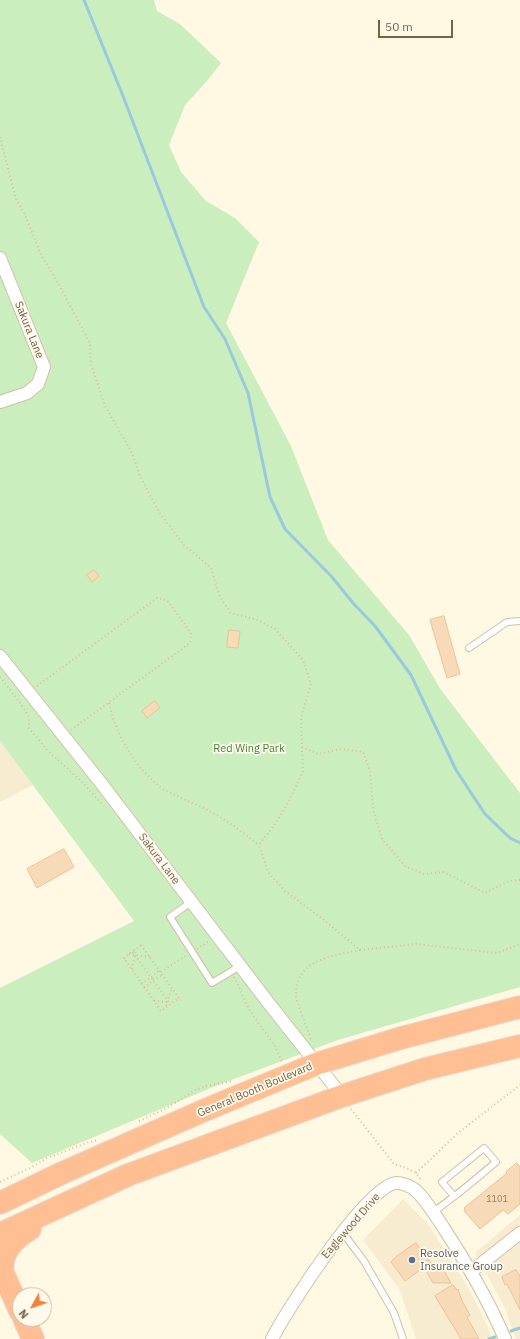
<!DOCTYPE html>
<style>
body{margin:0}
#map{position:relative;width:520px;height:1339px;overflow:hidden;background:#fff8e2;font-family:"IBM Plex Sans",sans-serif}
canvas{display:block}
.north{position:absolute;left:12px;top:1287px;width:40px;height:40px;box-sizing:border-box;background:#fffaeb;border:1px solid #c9bca9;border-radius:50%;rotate:230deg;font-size:11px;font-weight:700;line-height:16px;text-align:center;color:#796046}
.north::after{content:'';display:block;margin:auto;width:14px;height:18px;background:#f5803a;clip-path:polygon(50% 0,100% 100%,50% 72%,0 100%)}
.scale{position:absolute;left:378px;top:20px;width:75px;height:18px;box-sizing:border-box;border:2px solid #796046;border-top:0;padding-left:5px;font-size:12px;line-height:14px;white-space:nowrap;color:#796046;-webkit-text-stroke:3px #fffaeb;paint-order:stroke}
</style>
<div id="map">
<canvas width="520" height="1339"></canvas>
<div class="north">N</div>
<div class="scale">50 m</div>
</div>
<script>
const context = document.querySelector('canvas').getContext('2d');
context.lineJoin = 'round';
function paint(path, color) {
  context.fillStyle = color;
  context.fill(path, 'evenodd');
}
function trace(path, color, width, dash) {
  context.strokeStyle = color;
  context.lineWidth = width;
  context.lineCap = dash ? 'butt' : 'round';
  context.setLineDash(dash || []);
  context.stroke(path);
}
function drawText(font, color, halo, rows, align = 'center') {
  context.font = font + ' "IBM Plex Sans",sans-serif';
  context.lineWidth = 3.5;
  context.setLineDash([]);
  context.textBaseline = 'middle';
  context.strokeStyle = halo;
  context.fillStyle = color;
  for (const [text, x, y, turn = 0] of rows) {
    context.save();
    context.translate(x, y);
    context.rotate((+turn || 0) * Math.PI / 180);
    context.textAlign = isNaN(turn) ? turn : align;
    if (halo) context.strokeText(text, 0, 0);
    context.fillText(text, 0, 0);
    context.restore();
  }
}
const residential = new Path2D(`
 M0 741 33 785 0 802Z
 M403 1199 429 1225 466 1284 484 1318 492 1339H416L400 1290 363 1240Z
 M520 1215V1339H516L504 1306 475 1253Z`);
const green = new Path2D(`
 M0 0H154L157 11 180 24 221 63 207 81 185 105 169 145 181 172 206 201 235 218 259 242 226 323 291 446 328 540 409 635 441 690 520 793V987L338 1040 218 1085 32 1163 0 1134V988L134 921 0 741Z`);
const stream = new Path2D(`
 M84 0 123 96 204 307 225 339 248 393 270 497 285 529 332 577 353 603 375 626 411 675 456 770 485 814 510 838 520 843
 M511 1331 520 1328
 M489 1339 495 1337`);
const building = new Path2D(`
 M94 570 99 576 92 582 87 575Z
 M444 616 460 674 447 678 430 620Z
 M229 630 240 631 238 648 227 647Z
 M155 701 160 708 147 718 142 711Z
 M64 849 74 867 37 888 27 869Z
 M517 1163 520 1167V1204L508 1214 503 1210 480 1229 464 1211 465 1209 464 1208 507 1173 506 1172Z
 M416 1243 437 1271 442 1267 451 1283H433L424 1267 405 1281 391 1262 397 1256Z
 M516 1270 520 1276V1310L507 1284 505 1285 502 1277Z
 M453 1285 457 1290 458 1289 462 1301 470 1315 467 1317 479 1339H461L435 1296Z`);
const path = new Path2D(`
 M0 137 16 199 25 215 41 255 53 274 90 343 91 364 105 406 132 453 140 476 159 512 184 545 211 568 220 597 231 613 258 620 275 629 303 660 311 684 301 718 302 747 318 754 342 749 363 752 370 771 373 809 382 839 405 866 424 874 444 872 485 893 509 881 520 880
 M0 677 21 704 29 717V728L48 751 83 783 101 803
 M37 686 157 598 167 600 191 633 190 643 71 730
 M109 703 113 719 123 742 140 768 162 789 210 811 230 823 259 845
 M302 747 303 771 290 799 275 824 259 845 268 872 285 891 324 920 360 950C333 956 295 959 296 995 296 1003 308 1029 311 1039
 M141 945 179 998 161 1011 124 958Z
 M197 949 209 941
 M360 950 416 944 497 953 520 944
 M133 952 170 1004
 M129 954 150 957
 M132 969 136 949
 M161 972 185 956
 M234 977 250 1011 275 1046 282 1062
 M141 983 151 978 159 970
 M144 988 153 980 163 975
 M154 1001 168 1002
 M166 1006 172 988
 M351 1109 394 1164 406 1168 416 1173 421 1180
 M139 1121 169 1107 195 1090 206 1086 232 1081
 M416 1173 458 1133 520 1085
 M0 1182 34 1166 47 1158 89 1142 97 1140`);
const lane = new Path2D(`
 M469 648 507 622 520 621
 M191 902 170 917 212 983 240 966
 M433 1212C455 1197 476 1179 496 1162L484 1148 442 1182 454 1196
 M343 1233 364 1261 394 1313 403 1339`);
const street = new Path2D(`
 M0 258 44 367 38 384 27 393 0 402
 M0 656 101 783 267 1001 342 1096
 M472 1271 520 1233
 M272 1339C286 1311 368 1183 397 1183 403 1183 409 1186 414 1189 425 1198 437 1218 445 1230 469 1267 488 1299 505 1339`);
const highway = new Path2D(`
 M0 1203 62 1173 205 1110 316 1064 401 1038 520 1007
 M0 1234 128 1175 342 1096 425 1069 520 1046
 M20 1311 3 1273C0 1252 14 1239 30 1229
 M24 1319 33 1339`);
const markers = [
 [412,1260,4,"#5c6f8a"]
];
const numberNames = [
 ["1101",497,1199]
];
const streetNames = [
 ["Sakura Lane",29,330,68],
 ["Sakura Lane",159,859,53],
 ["General Booth Boulevard",255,1090,-23],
 ["Eaglewood Drive",351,1226,-49]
];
const parkNames = [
 ["Red Wing Park",249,749]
];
const serviceNames = [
 ["Resolve",420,1254],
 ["Insurance Group",420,1267]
];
paint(residential, '#f7ebd0');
paint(green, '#cbeebf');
trace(stream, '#9ac9dd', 3);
paint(building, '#f7dab7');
trace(building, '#ebc395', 1);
trace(lane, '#d1c0a8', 8);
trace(street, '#d1c0a8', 14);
trace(highway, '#e4dfda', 24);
trace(path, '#dcbd9a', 2, [1, 3]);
trace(lane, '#fff', 6);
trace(street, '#fff', 12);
trace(highway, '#ffbf93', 22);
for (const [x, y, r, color] of markers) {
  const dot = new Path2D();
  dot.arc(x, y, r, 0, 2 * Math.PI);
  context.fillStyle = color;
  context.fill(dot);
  trace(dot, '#fffaeb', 1.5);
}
drawText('9px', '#987e62', null, numberNames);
drawText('11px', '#796046', '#fffaeb', streetNames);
drawText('11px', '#46813c', '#fffaeb', parkNames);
drawText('11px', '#4e5e75', '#fffaeb', serviceNames, 'left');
</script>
